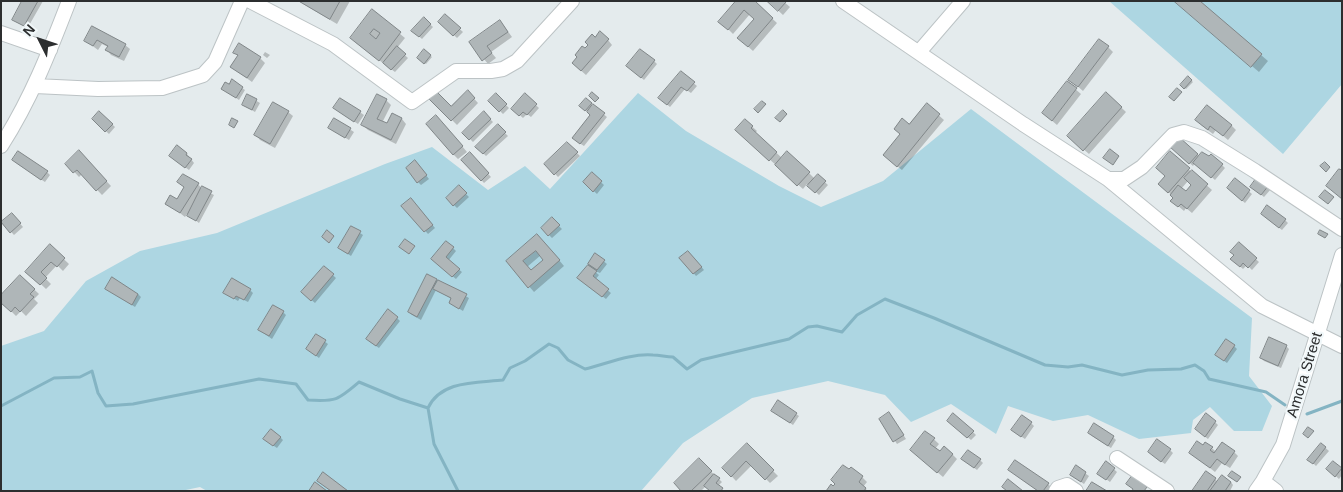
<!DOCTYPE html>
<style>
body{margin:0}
#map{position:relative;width:1343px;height:492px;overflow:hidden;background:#e4ebed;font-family:Arial,sans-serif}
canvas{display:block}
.frame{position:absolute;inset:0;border:2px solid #2c2e2f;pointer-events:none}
.north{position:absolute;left:15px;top:15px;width:50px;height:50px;-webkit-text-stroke:4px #f1f8fa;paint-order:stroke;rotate:311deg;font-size:14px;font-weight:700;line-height:20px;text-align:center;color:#2c2e2f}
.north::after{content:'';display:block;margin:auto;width:18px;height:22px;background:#2c2e2f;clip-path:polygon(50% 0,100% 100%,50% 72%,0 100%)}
</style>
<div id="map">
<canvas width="1343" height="492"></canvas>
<div class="frame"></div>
<div class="north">N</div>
</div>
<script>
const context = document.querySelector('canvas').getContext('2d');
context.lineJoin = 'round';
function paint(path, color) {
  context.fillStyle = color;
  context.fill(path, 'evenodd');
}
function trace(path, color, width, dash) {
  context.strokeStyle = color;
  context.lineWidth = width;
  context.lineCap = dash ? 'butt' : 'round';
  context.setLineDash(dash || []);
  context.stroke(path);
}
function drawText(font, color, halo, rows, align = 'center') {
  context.font = font + ' Arial,sans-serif';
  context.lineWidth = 4.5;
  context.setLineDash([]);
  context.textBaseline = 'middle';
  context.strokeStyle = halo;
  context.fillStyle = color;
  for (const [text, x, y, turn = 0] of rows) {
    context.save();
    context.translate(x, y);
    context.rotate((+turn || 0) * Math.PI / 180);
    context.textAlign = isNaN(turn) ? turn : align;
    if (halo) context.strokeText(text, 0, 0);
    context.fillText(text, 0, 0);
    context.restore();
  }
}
const green = new Path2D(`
 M1109 1H1342V84L1283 154Z
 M638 93 686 131 779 186 821 207 883 181 971 109 1252 318 1249 376 1272 406 1262 431H1234L1210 407 1193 420 1191 433 1139 439 1088 415 1053 421 1008 406 996 434 951 404 911 422 885 395 828 381 752 398 683 443 641 491H207L200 487 181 491H1V346L44 331 86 281 140 251 217 233 385 164 432 147 488 190 525 166 550 189Z`);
const shadow = new Path2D(`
 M23 1H43L27 29 13 19Z
 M298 1H350L337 24Z
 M753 1 777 23 753 51 744 43 755 19 750 14 733 34 725 26Z
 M768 1H783L790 7 783 15Z
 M1175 1 1261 55 1268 61 1259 72Z
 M372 11 405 38 397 48 408 58 395 72 356 43Z
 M445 16 463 32 457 38 440 22Z
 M424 19 433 27 422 39 413 31Z
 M504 26 512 37 491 52 496 58 488 64 471 43Z
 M93 28 125 45 130 49 124 61 111 55 107 50 108 47 102 44 98 50 86 41Z
 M595 39 608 40 612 45 586 75 578 68 579 57Z
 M1108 47 1113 52 1083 91 1075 84Z
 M424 51 432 57 426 64 418 58Z
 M234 52 260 58 265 63 252 82 231 67 238 56Z
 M265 52 270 55 267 58 263 55Z
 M654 61 657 64 644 80 631 69Z
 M681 73 697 86 691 93 685 89 670 107 663 101Z
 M1188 78 1193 82 1186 89 1181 85Z
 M1067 82 1081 94 1057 125 1043 113Z
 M242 88 245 90 239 100 226 91Z
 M468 92 478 103 457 125 430 98 451 108Z
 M1107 94 1126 112 1089 154 1074 141Z
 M496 95 509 108 503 114 490 101Z
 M525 95 539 108 531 117 527 114 523 118 513 109Z
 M248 96 260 103 255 112 243 105Z
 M341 99 364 115 358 124 338 111Z
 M386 100 391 105 382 123 387 125 402 119 406 124 396 144 368 130 363 125Z
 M586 100 607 117 584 146 576 141 591 115 581 106Z
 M927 105 944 120 902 170 889 160Z
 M99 112 115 127 109 134 93 119Z
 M288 112 293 116 275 148 260 140 256 135Z
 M484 113 493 122 473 142 464 133Z
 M334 119 354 132 349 140 333 130Z
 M441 121 467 152 458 159 453 154Z
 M746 121 757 131 755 133 782 158 809 173 815 179 818 176 828 185 819 195 807 184 803 189 742 135Z
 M1201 125H1231L1236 130 1228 140 1216 130 1213 134Z
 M498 126 508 136 486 156 477 147Z
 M1179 139 1200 157 1222 165 1225 168 1215 180 1195 163 1193 166 1172 147Z
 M567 143 580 156 558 177 546 164Z
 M177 147 187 154 194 163 189 170 174 159Z
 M79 152 111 186 102 195 82 174 79 177 67 164Z
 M1170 153 1212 190 1192 213 1186 208 1184 211 1177 205 1175 198 1165 189ZM1188 181 1193 185 1186 193 1181 189Z
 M470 154 491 177 484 183 463 160Z
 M16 163 47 172 50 175 45 182Z
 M418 165 429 179 421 185 418 182Z
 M592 174 604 185 597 194 584 182Z
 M1258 178 1271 189 1264 197 1254 189Z
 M1235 180 1252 194 1245 203 1231 191Z
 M179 182 198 184 202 189 214 195 199 223 187 214 185 217 167 203 177 201 185 188Z
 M459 187 469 197 457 208 447 198Z
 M413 202 435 228 428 234 403 206Z
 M12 214 23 227 14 235 3 223Z
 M1265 217 1285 220 1288 223 1282 230Z
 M552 219 562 229 552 238 542 228Z
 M351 227 363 235 351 256 339 248Z
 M542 240 564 266 534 292 507 261ZM541 255 545 260 531 272 527 267Z
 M447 242 456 251 448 261 462 272 456 279 435 262Z
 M1239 244 1259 262 1252 270 1247 265 1243 269 1232 259 1235 255Z
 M50 246 69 264 63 271 57 265 45 278 51 284 46 289 27 271Z
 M596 255 607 264 600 273 593 270 599 275 595 280 611 293 606 299 579 278Z
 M691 255 704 270 696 276 681 258Z
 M324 267 336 278 315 303 302 292Z
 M20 276 39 294 34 299 38 303 26 316 21 311 16 316 1 301Z
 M436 280 469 298 463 311 450 303 452 299 436 290 421 320 412 315 409 312Z
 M250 290 253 293 248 302 240 298 238 301 225 293Z
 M110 291 138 294 141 297 135 307Z
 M283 312 286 315 272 339 259 330Z
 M397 318 400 321 379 348 370 342Z
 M316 335 328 344 319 358 307 349Z
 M1234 346 1237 349 1227 363 1220 358Z
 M1286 346 1289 349 1281 368 1264 361 1261 358Z
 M776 413 796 414 799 416 793 425Z
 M892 417 906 439 897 444 880 419Z
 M1215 422 1218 425 1208 439 1199 432Z
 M951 423 973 432 976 435 971 440Z
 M1031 423 1034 426 1025 439 1016 433Z
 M926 432 939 444 935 449 940 453 952 454 957 459 943 477 916 454Z
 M1092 436 1113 437 1116 440 1111 448Z
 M280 437 283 440 277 448 268 442Z
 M1321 444 1329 451 1316 466 1309 459Z
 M747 445 778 476 770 483 752 465 736 481 724 468Z
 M1203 447 1212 448 1216 452H1234L1238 456 1230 468 1222 463 1215 472 1191 453Z
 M1170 450 1173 453 1165 464 1152 455Z
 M699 460 722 482 718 486 723 491H711L706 486 701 491H683Z
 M980 460 983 463 977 470 966 462Z
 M1333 462 1342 470V475L1339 479 1328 469Z
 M1107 463 1117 472 1110 482 1102 476Z
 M1076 467 1089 476 1084 484 1071 475Z
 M862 477 867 482 863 487 868 491H827Z
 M1215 479 1218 482H1231L1233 485 1230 491H1194Z
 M1048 484 1051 487 1048 491H1039Z`);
const stream = new Path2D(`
 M1 406 54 378 80 377 92 371 98 393 106 406 133 404 259 379 296 384 308 400C336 402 338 400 359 382L400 399 428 408 434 444 458 491
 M428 408C441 380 477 383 503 380L510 368 525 361 549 344 558 348 568 360 585 369C606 364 631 353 653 355 660 355 666 357 673 357L687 369 701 360 789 339 808 327 817 326 842 332 857 315 885 299 934 318 1045 365 1068 367 1082 365 1122 375 1148 370 1181 369 1195 365 1204 371 1209 379 1266 392 1285 405
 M1307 414 1342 401`);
const building = new Path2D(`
 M22 1H38L24 26 12 20Z
 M299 1H340L330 19Z
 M736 1H755L773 18 748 47 737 38 754 19 744 10 728 30 718 22Z
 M767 1H785L786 2 778 11Z
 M1174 1H1200L1262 54 1251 67Z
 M372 9 401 32 379 61 350 38ZM374 29 380 33 376 39 370 34Z
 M445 14 461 28 453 36 438 22Z
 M424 17 431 24 419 37 411 31Z
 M500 20 508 32 487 46 492 53 482 61 469 42Z
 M92 26 126 44 119 57 105 50 108 46 97 40 93 46 84 41Z
 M600 31 609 39 581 71 572 63 577 57 575 55 582 46 585 48 588 45 585 42 592 34 595 37Z
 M1099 39 1109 46 1078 87 1068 80Z
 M239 43 261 57 247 78 230 67 238 55 233 53Z
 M397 46 406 54 391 70 383 63Z
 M424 49 431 55 424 64 417 58Z
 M640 49 655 60 641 78 626 66Z
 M681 71 695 82 687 91 681 87 667 105 658 98Z
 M1188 76 1192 80 1184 89 1180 85Z
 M232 79 243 87 236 98 221 89 225 82 229 84Z
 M1067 81 1077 88 1052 121 1042 113Z
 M1177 88 1182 92 1174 101 1169 97Z
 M468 90 475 98 451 121 428 98 436 91 451 106Z
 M592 92 599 98 595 102 589 96Z
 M1106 92 1122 107 1083 151 1067 136Z
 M496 93 507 104 499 112 488 101Z
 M525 93 537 104 527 115 523 112 519 116 511 109Z
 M247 94 257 99 252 110 242 105Z
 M377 94 387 99 377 119 387 123 392 113 402 118 391 140 361 125Z
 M340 98 361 111 354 122 333 108Z
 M586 98 592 103 585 111 579 106Z
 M762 101 766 104 758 113 754 109Z
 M273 102 289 111 270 144 254 135Z
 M927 103 940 114 897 167 883 155 900 134 894 129 902 118 909 124Z
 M593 104 605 113 580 144 572 138 590 115 587 112Z
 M1207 105 1232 125 1223 136 1210 126 1208 130 1195 120Z
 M783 110 787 114 780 122 775 118Z
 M99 111 113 124 105 132 92 119Z
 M484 111 491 119 469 140 462 133Z
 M436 115 463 146 453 155 426 124Z
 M232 118 238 121 234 128 229 125Z
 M334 118 351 128 345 138 328 128Z
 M745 119 753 126 751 128 777 152 769 161 735 130Z
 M498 124 506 132 483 154 475 147Z
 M1179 137 1198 154 1189 164 1170 147Z
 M567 142 578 152 554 175 544 164Z
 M177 145 187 153 186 155 192 159 185 168 169 156Z
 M1110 149 1119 156 1113 165 1103 158Z
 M79 150 107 181 96 191 77 170 73 173 65 164Z
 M18 151 48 171 41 180 12 160Z
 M787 151 810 172 797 186 775 165Z
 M1170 151 1190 168 1168 193 1158 184 1165 176 1156 168Z
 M470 152 489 173 481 181 461 160Z
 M1202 152 1209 156 1211 154 1223 164 1211 178 1193 163Z
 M415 160 427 175 417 183 406 168Z
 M1325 162 1330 167 1326 172 1320 166Z
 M1339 169 1342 170V199L1326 186Z
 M1192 170 1208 184 1187 209 1181 204 1178 207 1170 201 1173 198 1170 195 1178 185 1186 191 1191 185 1184 178Z
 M592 172 602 181 593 192 583 182Z
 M183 174 199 183 180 213 165 204 170 195 177 199 184 187 177 182Z
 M818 174 826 181 815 193 807 186Z
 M1258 176 1269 185 1261 195 1250 187Z
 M1235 178 1250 190 1242 201 1227 188Z
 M459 185 467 193 453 206 446 198Z
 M202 186 212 191 196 221 187 216Z
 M1325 190 1334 197 1328 204 1319 197Z
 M411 198 433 225 424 232 401 206Z
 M1267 205 1286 219 1279 228 1261 214Z
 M12 213 21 223 10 233 1 222Z
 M552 217 560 225 548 236 541 228Z
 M351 226 361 231 348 254 338 248Z
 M327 230 334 236 329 243 322 237Z
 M1320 230 1328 234 1325 238 1318 234Z
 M537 234 560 260 528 288 506 261ZM536 251 543 260 531 270 523 261Z
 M405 239 415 246 409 254 399 247Z
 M446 241 454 247 446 257 460 269 452 277 431 259Z
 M1239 242 1257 258 1248 268 1243 263 1240 267 1230 259 1234 255 1230 252Z
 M50 244 65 258 57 267 51 262 41 272 47 278 40 285 25 272Z
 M688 251 702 267 693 274 679 258Z
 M595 253 605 260 597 270 588 264Z
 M588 265 597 271 593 276 609 289 602 297 577 278Z
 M324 266 334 274 311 301 301 292Z
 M427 274 437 279 417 317 408 312Z
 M20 275 35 289 30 294 34 297 20 312 15 307 11 312 1 303V295Z
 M112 277 138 294 132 305 105 289Z
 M232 278 251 289 244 300 236 296 234 299 223 293Z
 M438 280 467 294 459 309 449 303 451 298 433 289Z
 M273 305 284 311 269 336 258 330Z
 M388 309 398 317 376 346 366 339Z
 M316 334 326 340 316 356 306 349Z
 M1269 337 1287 345 1278 366 1260 358Z
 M1226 339 1235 345 1224 361 1215 355Z
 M778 400 797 413 790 423 771 411Z
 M889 412 904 435 893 442 879 419Z
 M953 413 974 431 967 438 947 421Z
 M1206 413 1216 421 1205 437 1195 429Z
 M1022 415 1032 422 1021 437 1011 430Z
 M1094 423 1114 436 1108 446 1088 433Z
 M1308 427 1314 431 1308 438 1303 434Z
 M271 429 281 437 273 446 263 439Z
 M925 431 935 438 930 444 940 451 944 446 953 454 937 473 910 450Z
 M1157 439 1171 449 1161 462 1148 452Z
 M1197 441 1203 445 1205 442 1213 447 1210 450 1214 453 1222 442 1235 451 1225 465 1217 459 1210 468 1189 453Z
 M747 443 774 470 765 480 746 461 731 477 722 468Z
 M1321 443 1326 447 1313 464 1307 460Z
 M968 450 981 459 974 468 961 459Z
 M699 458 712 471 691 491H681L674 483Z
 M1015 460 1049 483 1043 491H1038L1008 470Z
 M1106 461 1115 468 1106 480 1097 474Z
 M1333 461 1342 468 1335 477 1326 469Z
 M843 465 849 469 851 467 863 476 859 482 866 488 864 491H826L831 484 833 486 835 484 831 480Z
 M1076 465 1086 472 1081 482 1070 475Z
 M1206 471 1216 478 1207 491H1192Z
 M1232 471 1241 477 1237 482 1228 476Z
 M323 472 348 491H331L317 481Z
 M714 474 720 478 716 483 723 488 721 491H710L704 486Z
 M1222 475 1231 482 1225 491H1210Z
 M1132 476 1147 487 1144 491H1132L1133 489 1126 484Z
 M1008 479 1023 491H1007L1002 487Z
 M315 482 327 491H309Z
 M1092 482 1107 491H1086Z`);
const minor = new Path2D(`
 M250 1 333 44 412 102 456 71H491L503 69 517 61 572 1
 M843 1 1023 124 1108 179H1124L1142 167 1173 135 1184 132 1202 138 1255 171 1342 229
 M1 33 50 50
 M919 52 963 1
 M35 86 98 89 162 88 203 75 215 62 242 1
 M1 146C31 99 49 53 69 1
 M1108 179 1262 306 1342 346
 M1117 458 1167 491
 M1263 481 1276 491
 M1056 491 1058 488 1067 485 1076 491
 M1256 491 1263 481 1283 445 1342 255`);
const streetNames = [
 ["Amora Street",1305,375,-73]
];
paint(green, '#add6e2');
paint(shadow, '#0003');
trace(stream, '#84b4c3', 3);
paint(building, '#afb6b8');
trace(building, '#808688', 1);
trace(minor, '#bcc3c5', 16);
trace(minor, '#fff', 14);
drawText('15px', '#2c2e2f', '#f1f8fa', streetNames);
</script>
